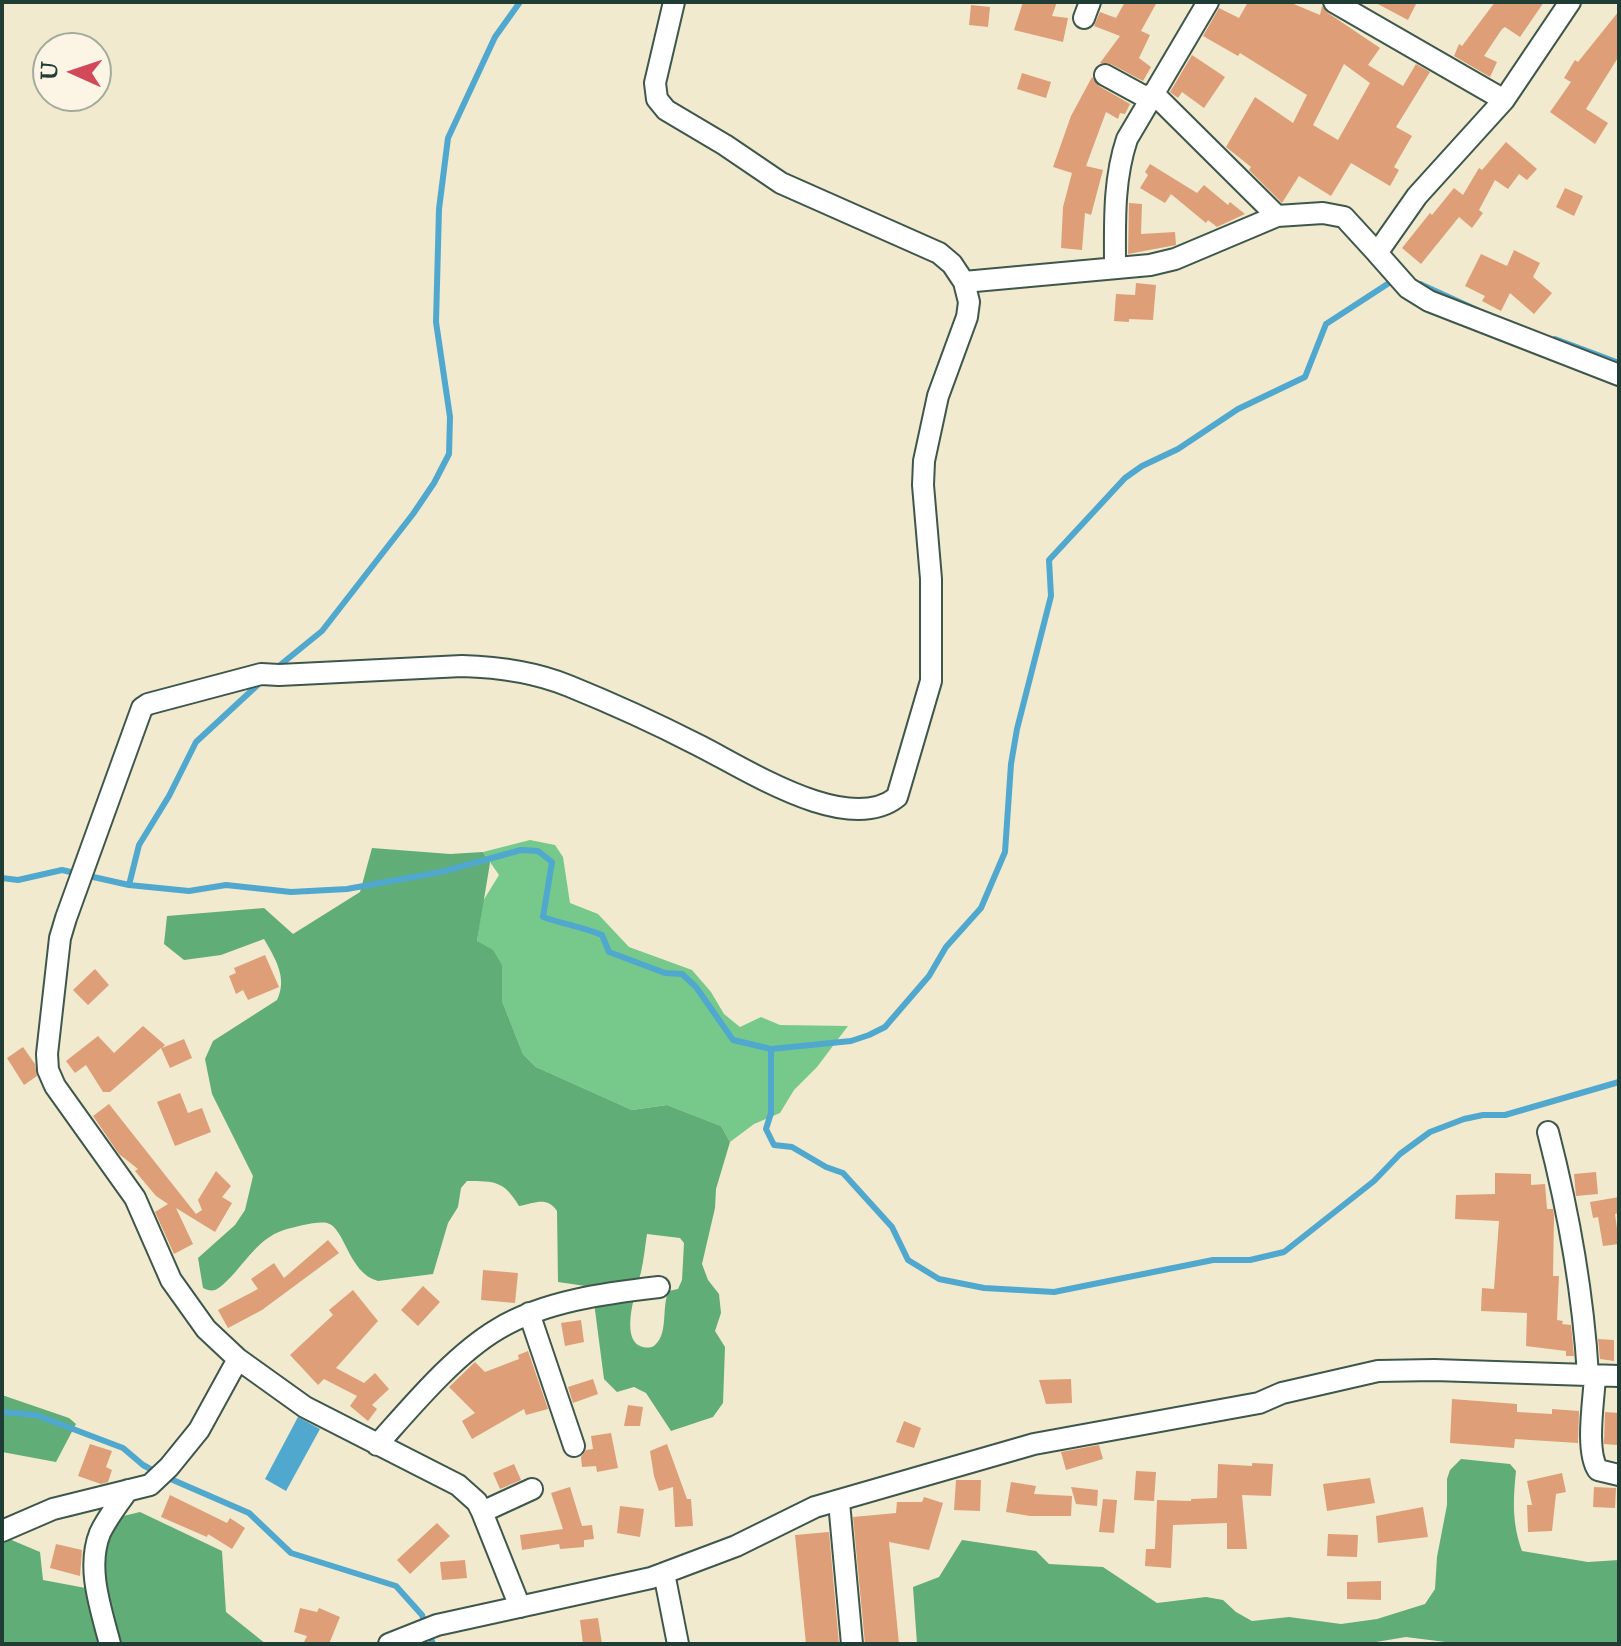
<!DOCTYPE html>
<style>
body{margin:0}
#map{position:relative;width:1621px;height:1646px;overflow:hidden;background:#f1eacf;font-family:"IM FELL Double Pica",serif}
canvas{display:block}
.frame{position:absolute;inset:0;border:4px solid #1f3d34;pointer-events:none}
.north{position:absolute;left:32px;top:32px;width:80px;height:80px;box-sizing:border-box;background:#fcf5e5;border:2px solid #a4ab9e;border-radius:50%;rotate:273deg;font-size:22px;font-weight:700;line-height:32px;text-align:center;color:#1f3d34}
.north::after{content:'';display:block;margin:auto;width:28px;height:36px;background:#d1495b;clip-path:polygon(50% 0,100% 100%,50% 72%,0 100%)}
</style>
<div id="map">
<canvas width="1621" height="1646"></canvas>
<div class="frame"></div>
<div class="north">U</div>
</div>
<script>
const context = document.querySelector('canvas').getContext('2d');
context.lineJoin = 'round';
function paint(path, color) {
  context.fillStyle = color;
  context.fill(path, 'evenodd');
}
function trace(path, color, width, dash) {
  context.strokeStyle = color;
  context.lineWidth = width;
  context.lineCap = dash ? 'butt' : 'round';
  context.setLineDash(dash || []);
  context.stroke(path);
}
const green = new Path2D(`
 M530 840 555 845 563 857 570 903 598 914 629 947 692 970 711 992 724 1014 740 1027 761 1017 780 1025 848 1026 817 1067 794 1090 780 1113 754 1124 730 1142 721 1126 667 1105 632 1110 536 1067 523 1054 502 1001V965L477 941 483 901 499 875 483 852Z`);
const forest = new Path2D(`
 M372 848 450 854 483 852 490 863 477 941 493 950 502 965V1001L523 1054 536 1067 632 1110 667 1105 721 1126 730 1142 716 1189 715 1208 702 1264 708 1280 719 1294 721 1313 715 1331 725 1347 723 1403 713 1417 671 1431 646 1393 634 1387 617 1392 604 1379 592 1287 558 1282 557 1211C547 1196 535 1203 519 1206 504 1181 495 1181 467 1181L461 1188 458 1207 448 1223 433 1274 378 1281C348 1273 345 1227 327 1223 316 1221 295 1227 284 1230 255 1239 242 1270 220 1287 214 1292 209 1291 203 1288L198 1258 235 1225 245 1210 253 1176 212 1094 205 1059 213 1041 277 1000C288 978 275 958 264 939L221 955 184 960 164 944 167 916 264 908 293 934 360 892ZM647 1234 680 1238 684 1243 682 1280 678 1289 669 1291C661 1305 669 1333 655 1345 652 1348 647 1348 643 1347 618 1341 637 1288 641 1272 644 1259 645 1246 647 1234Z
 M2 1395 69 1418 76 1424 56 1462 2 1452Z
 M1461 1459 1510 1464 1516 1471C1513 1501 1512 1523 1522 1551L1588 1562 1619 1560V1644H1461L1406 1637 1364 1644H917L913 1587 939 1577 962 1540 1036 1551 1049 1564 1103 1567 1157 1603 1206 1597 1223 1600 1236 1612 1252 1621 1289 1617 1341 1624 1377 1619 1425 1604 1435 1589 1437 1557 1447 1505V1479L1450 1470Z
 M140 1512 222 1551 226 1612 266 1644H2V1536L40 1552 43 1580 91 1589 115 1518Z`);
const water = new Path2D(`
 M298 1417 320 1429 286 1491 265 1479Z`);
const stream = new Path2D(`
 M1414 284H1420L1477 310
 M1555 339 1619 363
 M274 670 322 631 413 514 434 483 449 454 450 417 436 322 439 209 448 138 495 37 520 2
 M2 878 18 880 62 870 129 885 189 891 226 885 291 892 347 889 441 872 521 850 538 851 552 862 543 917C563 924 582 927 602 935L609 952 665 973 682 974 696 987 733 1040 771 1049 851 1041 869 1035 885 1027 929 976 946 947 981 908 1005 852 1011 764 1017 729 1051 596 1049 560 1125 478 1142 466 1178 449 1238 409 1305 377 1326 324 1389 283H1395
 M129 885 139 845 169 796 196 742 263 680
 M771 1049V1113L766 1129 774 1145 792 1147 826 1167 843 1173 892 1227 908 1260 939 1279 984 1288 1054 1292 1213 1260H1250L1284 1252 1374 1181 1400 1154 1430 1132 1464 1119 1483 1115H1505L1619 1082
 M2 1412 36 1415 123 1448 143 1465 156 1472
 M166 1477 249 1513 291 1553 396 1586 422 1615 433 1644`);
const building = new Path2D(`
 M1023 2H1057L1052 16 1068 18 1063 42 1014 30Z
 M1125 2H1157L1141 31 1150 35 1139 58 1151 67 1143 81 1111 64 1100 63 1120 36 1094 26 1100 12 1116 18Z
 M1248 2H1289L1320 15 1322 6 1328 13 1380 48 1368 65 1403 86 1416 64 1430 72 1396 127 1412 136 1394 167 1399 170 1390 186 1351 163 1331 196 1299 176 1282 203 1249 170 1251 167 1226 147 1255 97 1293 123 1307 95 1240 53 1238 56 1203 36 1219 8 1239 18ZM1344 64 1370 83 1338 140 1313 125Z
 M1374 2H1417L1408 20Z
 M1495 2H1544L1520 37 1505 27 1502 29 1484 56 1497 62 1490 77 1454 56 1459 44 1462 46Z
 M971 5 990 7 988 27 969 25Z
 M1619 11V56L1586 109 1608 123 1595 144 1550 112 1571 82 1564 78 1575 60 1578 62Z
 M1192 55 1225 77 1204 108 1182 92 1178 98 1170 92Z
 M1022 73 1051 82 1046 98 1017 89Z
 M1092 77 1099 86 1130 104 1125 114 1120 113 1118 119 1106 112 1086 166 1103 170 1091 215 1085 213 1082 250 1061 248 1063 207 1072 173 1053 167 1071 116Z
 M1506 142 1537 169 1527 180 1519 174 1508 189 1495 180 1479 210 1483 213 1472 228 1459 217 1421 264 1402 248 1430 213 1432 215 1454 188 1463 195 1479 168 1482 170Z
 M1150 164 1197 193 1204 185 1228 205 1230 202 1245 214 1217 227 1208 220 1206 223 1171 194 1165 203 1140 188 1148 175 1145 172Z
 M1565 188 1583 196 1574 216 1556 207Z
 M1129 203 1142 204 1141 234 1175 232 1176 245 1128 254Z
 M1514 250 1540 263 1533 277 1552 293 1534 314 1510 293 1501 311 1482 301 1485 296 1465 286 1481 254 1507 266Z
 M1136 283 1156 285 1153 320 1129 319V322L1114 321 1116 294 1135 295Z
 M265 955 279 987 248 1000 243 990 236 994 229 976 236 973 234 968Z
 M95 969 109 985 88 1005 73 990Z
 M143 1026 165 1045 162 1048 184 1039 192 1058 170 1068 161 1048 110 1092H103L86 1065 75 1073 66 1061 98 1036 114 1053Z
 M23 1047 35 1064 37 1076 24 1085 7 1058Z
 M180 1093 188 1113 202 1108 211 1132 175 1146 157 1102Z
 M109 1104 196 1214 202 1210 198 1200 216 1171 231 1186 222 1197 232 1203 215 1232 176 1208 193 1244 174 1254 155 1212 168 1204 156 1196 135 1171 138 1169 119 1154 93 1116Z
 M1596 1172 1598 1194 1576 1196 1574 1174Z
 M1495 1173 1531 1174V1185L1545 1184 1547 1209H1553L1554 1215 1553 1276H1559L1557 1320 1563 1321 1562 1324 1571 1325 1574 1356H1566V1351L1526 1346 1527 1313 1481 1311 1482 1288 1494 1289 1499 1221 1455 1219 1456 1195 1495 1194Z
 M1619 1197V1213L1615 1214 1619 1244 1603 1246 1598 1217 1593 1218 1590 1202Z
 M328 1240 339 1253 262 1310 228 1328 218 1310 258 1289 251 1279 274 1263 284 1278Z
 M483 1270 518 1273 515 1303 481 1300Z
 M423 1286 440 1302 418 1326 401 1310Z
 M353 1290 378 1321 336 1368 364 1383 375 1373 389 1389 372 1405 377 1409 368 1421 350 1406 357 1396 324 1379 318 1385 290 1355 333 1315 329 1310Z
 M581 1320 584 1342 565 1346 561 1323Z
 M1598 1339 1614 1340V1361L1600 1359Z
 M528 1351 548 1409 526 1415 524 1409 472 1439 462 1421 475 1413 449 1387 475 1362 485 1372 519 1359 518 1355Z
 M593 1379 598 1394 573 1403 568 1387Z
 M1071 1379 1072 1403 1046 1404 1039 1380Z
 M1452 1399 1517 1404V1412L1552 1414V1409L1579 1411 1578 1443 1515 1439 1514 1448 1450 1443Z
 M628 1405 643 1407 640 1426H624Z
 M1605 1412 1619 1413 1617 1445 1604 1444Z
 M904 1421 921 1428 914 1448 896 1442Z
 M611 1433 618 1468 597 1472 596 1466 582 1467 581 1457 586 1450 593 1449 591 1436Z
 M90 1444 112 1451 106 1467 112 1470 108 1482 101 1484 78 1476Z
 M667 1444 687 1499H691L693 1526 675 1527 673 1487 659 1491 654 1476 650 1451Z
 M1099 1445 1103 1459 1066 1470 1061 1452Z
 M1252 1463 1273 1464 1271 1496 1242 1495 1247 1549H1227V1523L1173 1525 1171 1568 1145 1566 1146 1549H1155L1157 1500 1191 1501V1499L1217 1498 1218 1464 1252 1466Z
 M514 1464 521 1480 500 1489 493 1473Z
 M1136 1471 1156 1472 1154 1501 1134 1500Z
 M1562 1473 1566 1492 1556 1494 1552 1531 1528 1532 1527 1505H1532L1527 1481Z
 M1370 1478 1375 1503 1327 1511 1323 1484Z
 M956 1480H981L980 1511 954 1510Z
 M1011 1482 1036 1486 1034 1494 1072 1496 1071 1516H1030L1006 1512Z
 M570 1487 582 1526 592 1525 594 1539 584 1540V1547L560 1549 559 1544 522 1550 520 1535 563 1529 551 1493Z
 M1071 1487 1098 1490 1097 1506 1076 1504Z
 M1594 1487 1616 1488 1615 1508 1593 1507Z
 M170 1495 227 1523 230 1518 245 1528 232 1549 208 1534 207 1537 161 1517Z
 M924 1497 943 1503 929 1550 889 1542 899 1644H865L853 1517 896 1513 897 1502H922Z
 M1103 1499 1117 1500 1114 1533 1099 1532Z
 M620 1506 644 1509 640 1537 617 1533Z
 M1423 1507 1428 1537 1378 1543 1376 1516Z
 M437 1523 450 1536 410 1574 397 1560Z
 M829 1532 839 1644H806L795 1535Z
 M1328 1534 1358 1535 1357 1557 1327 1556Z
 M56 1544 82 1550 80 1576 50 1568Z
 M465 1560 467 1578 442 1580 440 1562Z
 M1381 1581V1600L1347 1599V1582Z
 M300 1608 317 1612 319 1608 340 1617 329 1644H303L307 1636 294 1632Z
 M598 1618 602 1644H583L580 1620Z`);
const minor = new Path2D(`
 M1334 2 1504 100
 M1570 2 1504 100 1417 196 1377 253 1408 288 1429 301 1619 375
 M1084 18 1090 2
 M1105 75 1149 99
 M1153 93 1277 216
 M1115 268C1115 224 1113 181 1127 139L1208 2
 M964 282 1150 265 1175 259 1277 216 1323 213 1344 217 1377 253
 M1548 1132C1569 1213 1583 1292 1588 1375
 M529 1313 574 1446
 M1595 1376C1594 1399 1585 1451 1598 1470L1619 1475
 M377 1445C412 1406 454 1355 498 1329 544 1301 607 1293 659 1287
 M839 1502 852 1644
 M482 1512 532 1489
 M2 1531 53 1509 150 1485 169 1467 199 1430 238 1359
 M664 1573 678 1644
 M520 1607 482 1512 477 1502 458 1485 305 1407 238 1359 206 1329 171 1280 135 1198 55 1086 48 1070 47 1054 60 938 66 918 142 708 148 704 261 674 279 675 462 666C498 667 535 672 569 686 611 703 655 723 696 744 743 767 847 837 897 797L931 681V579L923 485 924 461 938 396 967 317 969 302 964 282 952 264 939 253 781 183 725 145 666 110 657 99 655 83 674 2
 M110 1644C101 1609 86 1568 100 1533 107 1518 118 1504 128 1490
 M389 1644 437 1625 651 1578 736 1546 815 1507 1034 1444 1259 1403 1282 1393 1378 1371 1434 1370 1619 1376`);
paint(green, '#76c98b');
paint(forest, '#60ad77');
paint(water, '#51a8ce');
trace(stream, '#51a8ce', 6);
paint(building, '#dd9e78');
trace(minor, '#3e574b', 24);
trace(minor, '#fff', 20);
</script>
